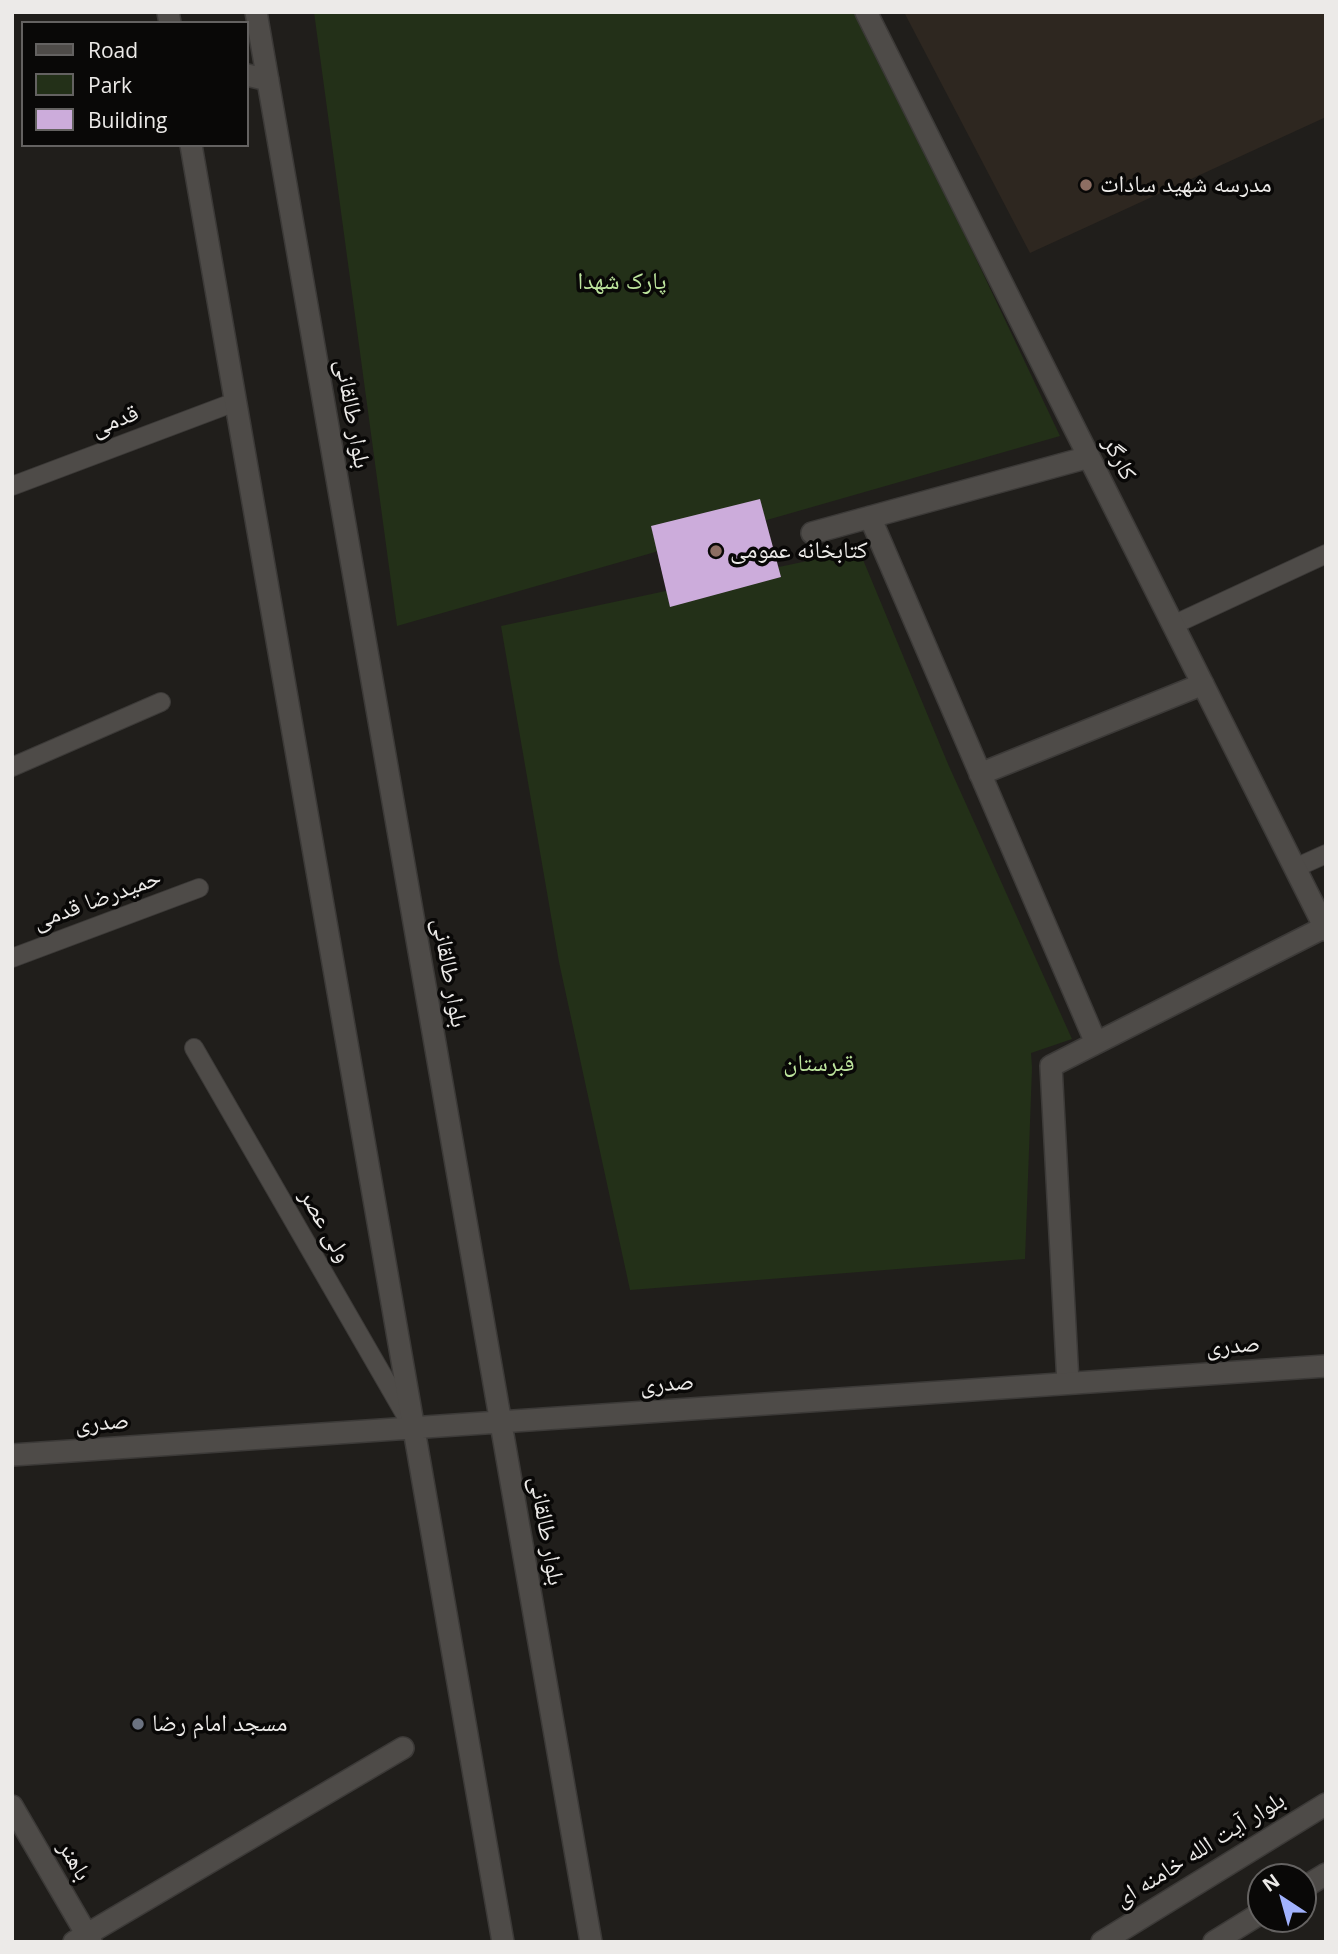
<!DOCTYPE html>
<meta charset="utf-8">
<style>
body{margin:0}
#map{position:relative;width:1338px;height:1954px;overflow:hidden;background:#201e1b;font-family:"Open Sans",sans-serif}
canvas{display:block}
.frame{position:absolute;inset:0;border:14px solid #eceae8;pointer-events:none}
.legend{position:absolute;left:21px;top:21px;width:228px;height:126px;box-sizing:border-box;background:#090807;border:2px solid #646261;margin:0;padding:9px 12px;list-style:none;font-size:21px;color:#eceae8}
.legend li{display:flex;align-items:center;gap:14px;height:35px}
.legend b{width:35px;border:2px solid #646261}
.north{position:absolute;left:1247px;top:1863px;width:70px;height:70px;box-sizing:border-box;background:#090807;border:2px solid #646261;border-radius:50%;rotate:324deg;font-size:19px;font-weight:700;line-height:28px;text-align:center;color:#eceae8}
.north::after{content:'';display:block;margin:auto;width:24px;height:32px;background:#a1b2fd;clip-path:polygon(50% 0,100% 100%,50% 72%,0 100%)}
</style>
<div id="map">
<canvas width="1338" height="1954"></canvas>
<div class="frame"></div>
<ul class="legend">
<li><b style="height:9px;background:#4e4b48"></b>Road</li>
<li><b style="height:19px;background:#233018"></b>Park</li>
<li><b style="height:19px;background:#ccacdb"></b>Building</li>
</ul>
<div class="north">N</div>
</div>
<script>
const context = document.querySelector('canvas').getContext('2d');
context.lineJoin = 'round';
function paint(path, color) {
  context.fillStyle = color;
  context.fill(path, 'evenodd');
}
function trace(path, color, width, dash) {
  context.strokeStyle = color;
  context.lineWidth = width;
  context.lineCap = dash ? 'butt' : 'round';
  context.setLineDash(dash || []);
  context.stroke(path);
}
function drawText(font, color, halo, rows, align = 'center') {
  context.font = font + ' "Open Sans","Noto Naskh Arabic",sans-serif';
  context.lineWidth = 7;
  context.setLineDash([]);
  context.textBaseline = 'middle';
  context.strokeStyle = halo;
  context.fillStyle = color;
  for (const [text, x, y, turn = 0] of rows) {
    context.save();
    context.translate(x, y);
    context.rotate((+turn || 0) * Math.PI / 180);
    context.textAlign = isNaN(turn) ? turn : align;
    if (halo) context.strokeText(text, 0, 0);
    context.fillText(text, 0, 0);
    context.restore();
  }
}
const built = new Path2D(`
 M904 12H1326V117L1030 253Z`);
const green = new Path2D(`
 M314 12H859L1060 436 397 626Z
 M859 550 948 764 1072 1039 1031 1053 1032 1068 1025 1259 630 1290 559 962 501 626Z`);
const building = new Path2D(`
 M760 499 781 577 670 607 651 526Z`);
const lane = new Path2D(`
 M12 486 235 402
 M1173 625 1326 554
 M12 767 161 702
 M1295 868 1326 854
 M12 958 199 888
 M194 1048 409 1421`);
const street = new Path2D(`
 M866 12 1326 930
 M870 517 1096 1043
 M812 533 1089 457
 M980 774 1203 684
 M1068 1383 1051 1066 1325 927
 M12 1806 91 1942
 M74 1942 403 1748`);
const secondary = new Path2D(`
 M168 12 170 23
 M256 12 591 1942
 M247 75 268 80
 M191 145 503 1942
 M12 1455 1326 1366
 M1303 1888 1326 1874
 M1102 1942 1326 1804
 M1214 1942 1261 1913`);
const markers = [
 [1086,185,7,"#8d6e63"],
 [716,551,7,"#8d6e63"],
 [138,1724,7,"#6b7280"]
];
const poiNames = [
 ["مدرسه شهید سادات",1100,185],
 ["کتابخانه عمومی",730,551],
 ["مسجد امام رضا",152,1724]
];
const parkNames = [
 ["پارک شهدا",622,282],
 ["قبرستان",819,1064]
];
const streetNames = [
 ["بلوار طالقانی",352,414,80],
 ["قدمی",115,421,-21],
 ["کارگر",1119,459,63],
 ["حمیدرضا قدمی",97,900,-20],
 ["بلوار طالقانی",449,973,80],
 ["ولی عصر",325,1226,60],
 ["صدری",1233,1346,-4],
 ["صدری",667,1384,-4],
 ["صدری",102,1423,-4],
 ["بلوار طالقانی",546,1531,80],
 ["بلوار آیت الله خامنه ای",1200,1850,-32],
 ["باهنر",74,1861,60]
];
paint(built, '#2e2720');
paint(green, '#233018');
paint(building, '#ccacdb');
trace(lane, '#3c3a38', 20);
trace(street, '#3c3a38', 24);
trace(secondary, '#3c3a38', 24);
trace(lane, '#4e4b48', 18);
trace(street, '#4e4b48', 21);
trace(secondary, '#4e4b48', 21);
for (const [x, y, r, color] of markers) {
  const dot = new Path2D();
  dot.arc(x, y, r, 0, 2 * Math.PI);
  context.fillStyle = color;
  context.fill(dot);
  trace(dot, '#090807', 2.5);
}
drawText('24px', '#eceae8', '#090807', poiNames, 'left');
drawText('24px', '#bde59d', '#090807', parkNames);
drawText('24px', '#eceae8', '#090807', streetNames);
</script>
